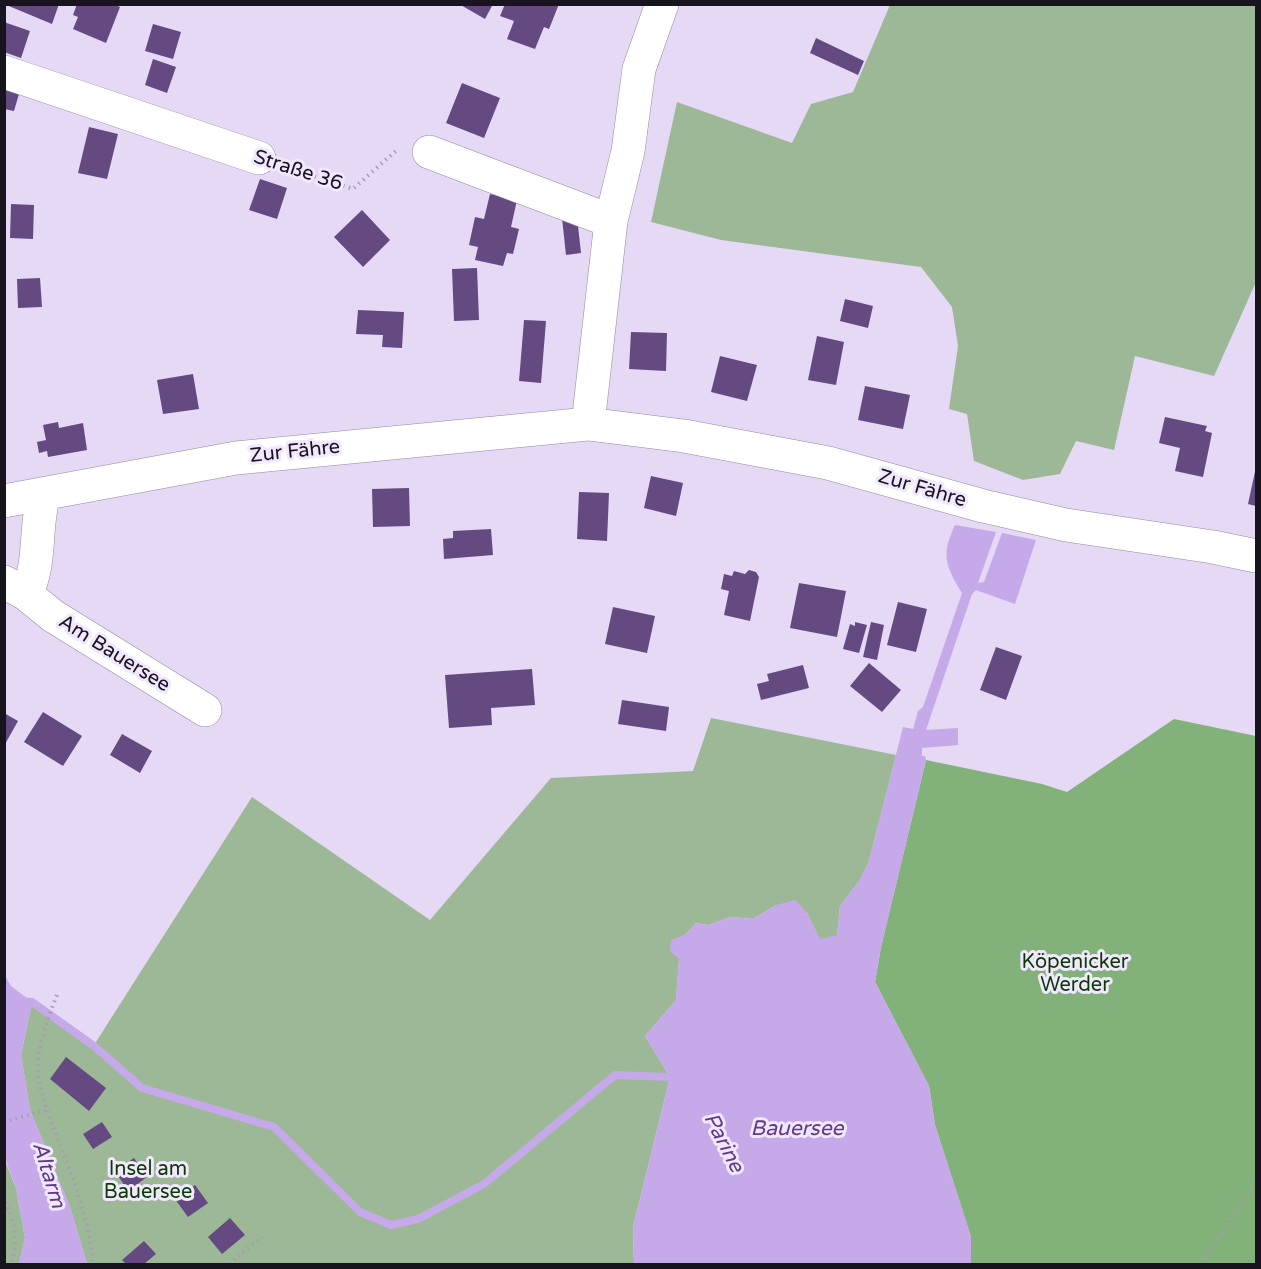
<!DOCTYPE html>
<meta charset="utf-8">
<style>
body{margin:0}
#map{position:relative;width:1261px;height:1269px;overflow:hidden;background:#e5d9f5;font-family:"Varela Round",sans-serif}
canvas{display:block}
.frame{position:absolute;inset:0;border:6px solid #18141e;pointer-events:none}
</style>
<div id="map">
<canvas width="1261" height="1269"></canvas>
<div class="frame"></div>
</div>
<script>
const context = document.querySelector('canvas').getContext('2d');
context.lineJoin = 'round';
function paint(path, color) {
  context.fillStyle = color;
  context.fill(path, 'evenodd');
}
function trace(path, color, width, dash) {
  context.strokeStyle = color;
  context.lineWidth = width;
  context.lineCap = dash ? 'butt' : 'round';
  context.setLineDash(dash || []);
  context.stroke(path);
}
function drawText(font, color, halo, rows, align = 'center') {
  context.font = font + ' "Varela Round",sans-serif';
  context.lineWidth = 6;
  context.setLineDash([]);
  context.textBaseline = 'middle';
  context.strokeStyle = halo;
  context.fillStyle = color;
  for (const [text, x, y, turn = 0] of rows) {
    context.save();
    context.translate(x, y);
    context.rotate((+turn || 0) * Math.PI / 180);
    context.textAlign = isNaN(turn) ? turn : align;
    if (halo) context.strokeText(text, 0, 0);
    context.fillText(text, 0, 0);
    context.restore();
  }
}
const green = new Path2D(`
 M890 5H1256V282L1214 376 1135 356 1114 450 1076 441 1060 474 1023 480 974 461 967 414 949 409 958 346 952 307 921 267 721 240 651 222 677 102 792 143 811 104 853 92Z
 M711 718 896 755 869 861 860 880 840 906 837 936 820 940 807 913 776 905 753 919 731 917 708 925 696 923 686 934 679 959 676 1000 645 1036 670 1077 633 1227 634 1264H87L70 1207 30 1110 21 1055 32 1002 94 1045 252 797 430 920 551 778 693 771Z
 M4 1158 16 1188 25 1238 19 1264H5Z`);
const forest = new Path2D(`
 M1174 719 1256 736V1264H971V1237L935 1125 929 1086 875 982 881 947 926 760 1042 784 1067 792Z`);
const water = new Path2D(`
 M955 525 996 532 978 583 984 582 1002 533 1036 540 1015 604 976 590 972 594 926 730 958 728V745L922 748V756H925L926 760 881 947 875 982 929 1086 935 1125 971 1237V1264H634L633 1227 670 1077 645 1036 676 1000 679 959 670 951 671 940 686 934 696 923 708 925 731 917 753 919 776 905 795 900 807 913 820 939 837 935 840 906 860 880 869 861 903 727 913 729 918 711 923 707 962 593C945 565 941 555 955 525Z
 M4 974 11 986 32 1002 21 1055 30 1110 70 1207 87 1264H19L25 1238 16 1188 5 1158Z`);
const stream = new Path2D(`
 M4 1000 32 1002 94 1046 142 1088 274 1127 360 1212 391 1225 418 1219 484 1184 615 1075 670 1077 675 1087`);
const building = new Path2D(`
 M4 4H59L52 24Z
 M77 4H113L120 7 106 43 73 29 78 17 73 15Z
 M459 4H493L485 19Z
 M505 4H559L549 29 544 27 535 49 507 39 514 21 500 16Z
 M4 22 30 31 21 58 4 52Z
 M153 24 181 32 173 59 145 51Z
 M816 38 864 61 858 75 810 53Z
 M153 59 176 67 167 93 145 85Z
 M4 82 21 87 14 111 4 109Z
 M462 83 500 98 484 138 446 123Z
 M89 127 118 134 107 179 78 173Z
 M260 179 287 188 277 219 249 210Z
 M490 194 517 200 511 227 519 229 513 254 507 253 503 266 475 260 478 247 469 245 475 217 484 219Z
 M11 204 34 205 33 239 10 238Z
 M362 210 390 240 363 267 334 237Z
 M577 217 581 253 566 255 562 218Z
 M477 268 479 320 454 321 452 269Z
 M40 278 42 307 18 308 17 279Z
 M845 299 873 306 868 328 840 321Z
 M358 310 404 312 402 348 382 347 383 335 356 334Z
 M524 320 546 321 541 383 519 381Z
 M631 332 667 333 666 371 629 369Z
 M817 336 844 342 836 385 808 380Z
 M720 356 757 365 747 401 711 392Z
 M193 374 199 409 163 414 157 380Z
 M865 386 910 395 903 429 858 420Z
 M1165 417 1207 426 1205 431 1212 433 1203 477 1175 471 1180 448 1159 443Z
 M58 422 59 428 83 423 87 450 48 457 47 451 39 453 37 442 46 440 43 425Z
 M1256 467V506L1248 504Z
 M651 476 683 483 676 516 644 508Z
 M409 488 410 526 373 527 372 489Z
 M579 492 609 493 607 541 577 539Z
 M491 529 493 555 444 559 443 539 453 538V531Z
 M749 570 756 572 759 577 750 621 724 615 729 591 721 589 724 574 732 576 734 571 745 574Z
 M799 583 846 591 837 637 790 628Z
 M898 602 927 609 916 652 887 645Z
 M613 607 655 616 647 653 605 644Z
 M855 622 867 625 859 653 843 649 850 624 855 626Z
 M871 622 884 625 877 660 863 657Z
 M996 647 1022 656 1006 700 980 690Z
 M869 663 901 690 882 712 850 686Z
 M803 665 809 688 761 700 757 684 769 681 767 674Z
 M532 669 535 705 491 708 492 725 449 728 445 675Z
 M622 700 669 707 666 731 618 724Z
 M43 712 82 736 63 766 24 742Z
 M4 713 18 721 4 746Z
 M122 734 152 751 140 773 110 755Z
 M66 1057 106 1088 89 1111 50 1079Z
 M102 1122 112 1137 93 1149 83 1134Z
 M134 1158 147 1177 128 1191 115 1171Z
 M195 1185 208 1203 188 1217 175 1199Z
 M230 1218 245 1235 222 1254 208 1237Z
 M144 1241 156 1254 144 1264H126L122 1260Z`);
const path = new Path2D(`
 M286 167 353 189 398 149
 M57 995C48 1017 41 1038 38 1061 36 1090 54 1127 64 1154 77 1189 90 1227 93 1264
 M4 1122 47 1110
 M4 1196C13 1224 20 1236 11 1264
 M229 1264 262 1237
 M1201 1264 1256 1183`);
const minor = new Path2D(`
 M4 72 259 158
 M429 152 611 221
 M588 424 611 221 628 151 639 69 662 4
 M4 501 236 458 588 424 684 436 828 463 983 506 1066 525 1213 547 1256 556
 M4 582 26 594 53 616 205 710
 M26 594C42 563 34 527 44 495`);
const streetNames = [
 ["Straße 36",298,171,18],
 ["Zur Fähre",295,452,-6],
 ["Zur Fähre",922,489,16],
 ["Am Bauersee",114,654,32]
];
const parkNames = [
 ["Köpenicker",1075,963],
 ["Werder",1075,986],
 ["Insel am",148,1170],
 ["Bauersee",148,1193]
];
const waterNames = [
 ["Bauersee",797,1129],
 ["Parine",723,1143,63],
 ["Altarm",48,1175,73]
];
paint(green, '#9cb896');
paint(forest, '#83b17a');
paint(water, '#c5a9e8');
trace(stream, '#c5a9e8', 8);
paint(building, '#654a82');
trace(minor, '#9388a2', 34);
trace(path, '#a69cb3', 4, [1.5, 4.5]);
trace(minor, '#fff', 33);
drawText('20px', '#18141e', '#f1e7fe', streetNames);
drawText('20px', '#0a3a00', '#f1e7fe', parkNames);
drawText('italic 21px', '#603a85', '#f1e7fe', waterNames);
</script>
